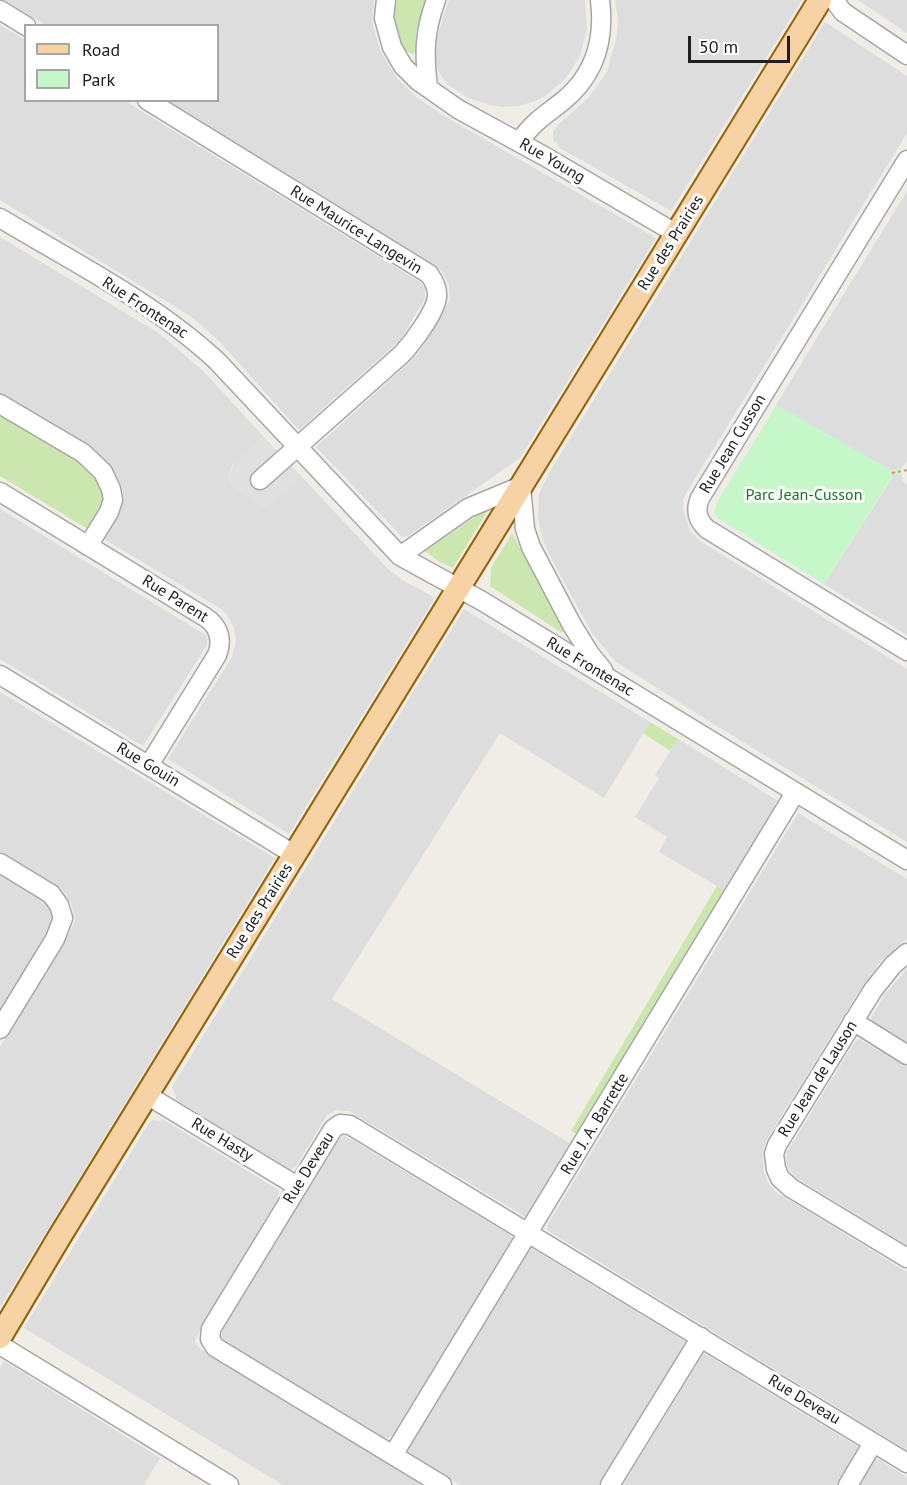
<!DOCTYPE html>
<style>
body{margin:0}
#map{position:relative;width:907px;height:1485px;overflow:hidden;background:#f0ece6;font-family:"PT Sans",sans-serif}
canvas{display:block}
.legend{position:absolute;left:24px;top:24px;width:195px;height:78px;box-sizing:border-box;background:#fff;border:2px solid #a6a6a6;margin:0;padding:8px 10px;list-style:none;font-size:18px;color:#202020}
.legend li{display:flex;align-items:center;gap:12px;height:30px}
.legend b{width:30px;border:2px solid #a6a6a6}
.scale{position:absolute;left:688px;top:36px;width:102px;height:27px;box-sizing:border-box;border:3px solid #202020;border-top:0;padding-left:8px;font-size:18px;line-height:21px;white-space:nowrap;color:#202020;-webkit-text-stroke:4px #fff;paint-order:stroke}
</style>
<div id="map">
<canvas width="907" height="1485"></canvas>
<ul class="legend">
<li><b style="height:8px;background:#f7d2a4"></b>Road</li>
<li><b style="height:16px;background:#c6f7c9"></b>Park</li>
</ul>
<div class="scale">50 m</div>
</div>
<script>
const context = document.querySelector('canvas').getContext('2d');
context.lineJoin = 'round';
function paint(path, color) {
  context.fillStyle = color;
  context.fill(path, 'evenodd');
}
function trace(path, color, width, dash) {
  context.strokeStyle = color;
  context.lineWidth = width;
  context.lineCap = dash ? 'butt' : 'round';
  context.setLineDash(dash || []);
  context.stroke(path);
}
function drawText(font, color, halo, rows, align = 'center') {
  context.font = font + ' "PT Sans",sans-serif';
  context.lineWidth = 6;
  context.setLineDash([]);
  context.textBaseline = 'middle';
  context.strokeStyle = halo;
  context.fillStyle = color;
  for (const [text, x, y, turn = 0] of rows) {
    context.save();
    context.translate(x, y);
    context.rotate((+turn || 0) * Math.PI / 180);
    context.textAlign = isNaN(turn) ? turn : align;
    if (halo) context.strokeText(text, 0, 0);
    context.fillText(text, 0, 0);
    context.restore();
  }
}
const residential = new Path2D(`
 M5 0H374L372 22 380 50 396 77 416 97 444 116 656 238 520 458 408 536 402 537 316 447 411 361 422 348 450 299 449 285 442 272 435 265 168 101 218 100V26L46 25Z
 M449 0H585L587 30 580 56 565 79 545 96 535 101 519 106 504 107 494 106 468 98 447 84 439 72 435 60V43Z
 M615 0H802L671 211 560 148 553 140V132L558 125 588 98 607 72 616 40 618 21Z
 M858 0H907V33Z
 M825 22 907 76V133L688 490 683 500V509L690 531 700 541 907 669V842L707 720 615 661 592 633 550 556 543 540 538 518 539 494 549 473Z
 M0 25 25 40 26 100 125 101 420 282 425 289V298L400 340 299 430 219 341 192 317 0 200Z
 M907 191V461L902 468 891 471 776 405Z
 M0 237 160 334 203 371 263 436 232 465 228 480 233 488 273 501 301 476 389 570 404 581 432 596 433 601 289 834 168 759 232 657 236 641 234 628 228 616 221 609 104 539 119 514 124 499 122 486 112 468 84 442 0 394Z
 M901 474 903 481 907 485V635L824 584 894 475Z
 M0 509 207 636V645L143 746 0 659Z
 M464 609 650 722 604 798 500 733 332 999 571 1144 526 1217 349 1111 336 1110 327 1115 296 1166 290 1170 175 1099 176 1096 172 1087Z
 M0 692 275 858 0 1307V1047L72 928 75 920 71 903 62 889 0 852Z
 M678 739 778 801 724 890 659 852 667 837 635 817 659 778 655 775Z
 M798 813 907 879V939L881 961 858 993 767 1139 762 1154 764 1173 769 1184 776 1192 907 1272V1450L550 1232 547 1229 548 1224Z
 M0 875 46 902 52 909 54 919 53 925 0 1012Z
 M907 969V1045L874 1024 871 1018 885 994Z
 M859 1039 907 1067V1245L795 1177 786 1165 787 1152 854 1043Z
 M162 1119 277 1189 279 1192 278 1198 197 1336 195 1342 198 1347 422 1485H283L24 1328 149 1123 153 1120 160 1121Z
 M344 1136 349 1138 510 1235 513 1239 511 1245 395 1434 387 1439 380 1437 225 1343 221 1337 222 1329 264 1259 339 1140Z
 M531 1248 686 1342 600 1485H460L411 1455 408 1451 410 1445Z
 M704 1353 860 1448 837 1485H623Z
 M4 1361 160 1458 144 1485H0V1368Z
 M876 1458 907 1477V1485H859Z`);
const grass = new Path2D(`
 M397 0H426L416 32V50L413 54C392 48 393 17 397 0Z
 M0 415C25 430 108 467 104 501 103 510 93 521 88 529L0 476Z
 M485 510 487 512 453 568 438 561 425 551Z
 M512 533 564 630 562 633 490 586 491 568Z
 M650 722 678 739 670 751 643 733Z
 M717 886 724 890 576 1134 571 1131Z`);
const park = new Path2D(`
 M776 405 891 470 902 468 901 474 893 475 824 584 811 576 804 587 811 576 719 519 714 513 716 504 769 417 755 409 769 417Z`);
const parking = new Path2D(`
 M263 436 301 476 267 507 262 506 233 488 228 480 234 463Z`);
const path = new Path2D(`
 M892 473 907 470`);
const minor = new Path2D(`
 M386 0 384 18 392 47 403 66 418 81 458 109 544 156 677 234
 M834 0 843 12 907 55
 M0 10 26 26
 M428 87C424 54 424 32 436 0
 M147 100 429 274C434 281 438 288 437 297 435 313 413 342 402 354L260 480
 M519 142C534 121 544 116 563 101 595 75 605 40 600 0
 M907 160 700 498C695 510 697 520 707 529L907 651
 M0 218C73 262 155 303 217 361L400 556 482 601 907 860
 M0 404 83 453 103 472 111 489 113 500 109 512 88 546
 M0 492 205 617C219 626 223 639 217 655L149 765
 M400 556 468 508 521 486 525 529 531 547 572 625 590 654 603 670
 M0 675 295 855
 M0 863 51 894 59 905 63 918 55 939 0 1029
 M907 953 893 965 873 990 777 1145 774 1154 776 1169 780 1178 791 1188 907 1258
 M853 1021 907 1055
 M147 1095 297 1186
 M0 1345 229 1485
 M393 1455 795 793
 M442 1485 215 1347 210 1339 211 1329 333 1129 340 1124 350 1125 907 1463
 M610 1485 701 1337
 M848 1485 873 1443`);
const major = new Path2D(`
 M0 1337 60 1236 820 0`);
const streetNames = [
 ["Rue Young",552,161,30],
 ["Rue Maurice-Langevin",356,230,32],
 ["Rue des Prairies",671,243,-58],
 ["Rue Frontenac",145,308,33],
 ["Rue Jean Cusson",733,444,-59],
 ["Rue Parent",175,599,32],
 ["Rue Frontenac",590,667,31],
 ["Rue Gouin",148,765,31],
 ["Rue des Prairies",260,911,-58],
 ["Rue Jean de Lauson",818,1079,-58],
 ["Rue J. A. Barrette",595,1124,-59],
 ["Rue Hasty",222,1140,31],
 ["Rue Deveau",309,1168,-58],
 ["Rue Deveau",804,1400,31]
];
const parkNames = [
 ["Parc Jean-Cusson",804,495]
];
paint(residential, '#ddd');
paint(grass, '#cbe7af');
paint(park, '#c6f7c9');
paint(parking, '#e0e0e0');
trace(minor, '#a7a7a7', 21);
trace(major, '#936308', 26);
trace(path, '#f37f74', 2, [3, 3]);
trace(minor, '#fff', 18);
trace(major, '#f7d2a4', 22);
drawText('16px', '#202020', '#fff', streetNames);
drawText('16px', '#127919', '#fff', parkNames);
</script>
